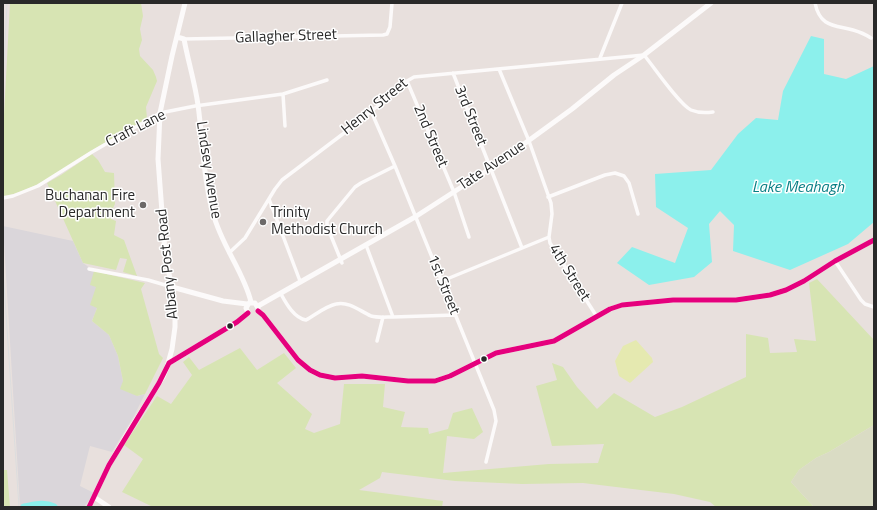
<!DOCTYPE html>
<style>
body{margin:0}
#map{position:relative;width:877px;height:510px;overflow:hidden;background:#e8e0dd;font-family:"Titillium Web",sans-serif}
canvas{display:block}
.frame{position:absolute;inset:0;border:4px solid #292929;pointer-events:none}
</style>
<div id="map">
<canvas width="877" height="510"></canvas>
<div class="frame"></div>
</div>
<script>
const context = document.querySelector('canvas').getContext('2d');
context.lineJoin = 'round';
function paint(path, color) {
  context.fillStyle = color;
  context.fill(path, 'evenodd');
}
function trace(path, color, width, dash) {
  context.strokeStyle = color;
  context.lineWidth = width;
  context.lineCap = dash ? 'butt' : 'round';
  context.setLineDash(dash || []);
  context.stroke(path);
}
function drawText(font, color, halo, rows, align = 'center') {
  context.font = font + ' "Titillium Web",sans-serif';
  context.lineWidth = 3;
  context.setLineDash([]);
  context.textBaseline = 'middle';
  context.strokeStyle = halo;
  context.fillStyle = color;
  for (const [text, x, y, turn = 0] of rows) {
    context.save();
    context.translate(x, y);
    context.rotate((+turn || 0) * Math.PI / 180);
    context.textAlign = isNaN(turn) ? turn : align;
    if (halo) context.strokeText(text, 0, 0);
    context.fillText(text, 0, 0);
    context.restore();
  }
}
const industrial = new Path2D(`
 M3 226 73 241 83 263 94 271 96 286 97 308 92 321 109 335 118 356 123 381 137 396 145 394 134 416 112 452 90 446 80 486 94 493 84 507H20Z`);
const green = new Path2D(`
 M10 3H141L143 16 140 29 142 40 139 49 140 56 153 70 156 77 157 81 146 107 147 119C130 129 112 138 96 148 70 164 33 193 3 196V134Z
 M92 154 98 160 105 172 114 173 115 204 109 216 111 219 116 221 114 235 124 240 137 276 123 272 127 259 120 258 116 270 83 263 47 183 61 175Z
 M94 271 145 283 141 289 159 354 163 358 145 394 137 396 120 389 123 381 118 356 109 335 92 321 97 308 90 305 96 287 90 285Z
 M817 279 874 340V425L829 452 816 458 799 470 791 482 814 507H716L710 502 674 494 583 483 522 484 455 481 382 472 380 478 359 490 443 501 442 507H153L122 492 143 459 124 445 157 396 171 404 192 375 183 362 189 357 199 370 240 348 257 370 284 353 296 368 277 383 312 414 305 429 314 433 340 424 344 384H385L383 407 405 412 401 427 428 428 429 434 448 429 453 413 472 408 483 432 474 439 447 436 443 473 549 464 598 463 604 444 552 446 536 386 557 380 552 363 563 367 577 387 597 409 614 393 655 417 682 407 746 377V334L768 338 770 353 797 352 794 339 816 341 809 283Z
 M3 468V470H7L10 507H3Z`);
const cemetery = new Path2D(`
 M874 425V505L870 507H814L791 482 799 470 816 458 829 452Z`);
const pitch = new Path2D(`
 M636 340 652 358 653 362 630 383 619 376 615 361 623 346Z`);
const water = new Path2D(`
 M811 36 824 39V74L846 79 874 66V222L848 244 790 270 733 251 734 225 720 211 709 224 712 262 694 277 649 285 617 263 632 247 675 263 688 228 656 207 655 174 711 170 738 134 756 118 778 120 783 91Z`);
const river = new Path2D(`
 M24 507C35 505 44 502 54 507`);
const street = new Path2D(`
 M815 3C820 27 834 25 853 30 860 32 865 34 871 38
 M184 39 383 35 387 34 390 27 392 3
 M600 58 622 3
 M499 69 529 141 551 203 552 214 549 237 550 243 597 317
 M453 73 522 248
 M407 81 454 192 469 237
 M283 94 285 126
 M371 111 395 166 494 410 496 421 486 462
 M548 197 605 175 615 173 624 176 629 183 638 214
 M3 198 13 196 38 186 92 152 160 113 195 106 283 94 327 80
 M269 199 300 281
 M366 245 393 317 455 315
 M229 253 245 238 275 189 282 180 360 121 407 81 414 77 644 55C654 67 679 104 691 110 698 113 706 113 713 112
 M835 261 861 300 865 304 874 307
 M342 263 327 226V221L355 187 361 183 395 166
 M89 269 148 280 172 287
 M442 281 549 237
 M281 294C286 303 294 318 306 320 315 315 326 306 336 304 349 301 360 311 371 316 378 318 386 317 393 317
 M377 341 383 317`);
const secondary = new Path2D(`
 M177 37 184 39C188 61 195 83 198 105 203 141 203 178 213 213 221 245 244 272 251 302
 M172 287 223 301 247 304
 M258 306 415 217 491 168 572 109 614 75 644 55 711 3
 M258 311 263 315 298 360 310 370 320 375 335 378 362 376 408 381H435L450 376 496 353 554 341 610 309 622 305 673 300H736L770 295 786 290 804 281 835 261 874 240
 M248 313 246 308 249 303H255L258 308
 M169 363 237 322 248 313
 M94 497 109 507
 M89 507 109 465 127 434 163 377 167 367 172 349 175 327V306L165 252 158 159 160 113 172 56 185 3`);
const rail = new Path2D(`
 M3 83 7 3
 M3 269 19 507`);
const bus1 = new Path2D(`
 M258 311 263 315 298 360 310 370 320 375 335 378 362 376 408 381H435L450 376 496 353 554 341 610 309 622 305 673 300H736L770 295 786 290 804 281 835 261 874 240
 M169 363 237 322 248 313
 M89 507 109 465 159 383 169 363`);
const markers = [
 [143,205,4,"#6c6968"],
 [263,222,4,"#6c6968"],
 [230,326,3.5,"#292929"],
 [484,359,3.5,"#292929"]
];
const streetNames = [
 ["Gallagher Street",286,37,-2],
 ["Henry Street",375,107,-39],
 ["3rd Street",470,116,68],
 ["Craft Lane",136,129,-27],
 ["2nd Street",430,136,67],
 ["Tate Avenue",492,166,-34],
 ["Lindsey Avenue",208,170,81],
 ["Albany Post Road",168,264,-96],
 ["4th Street",569,273,58],
 ["1st Street",443,285,68]
];
const poiNames = [
 ["Buchanan Fire",135,196],
 ["Department",135,213],
 ["Trinity",271,213,"left"],
 ["Methodist Church",271,230,"left"]
];
const waterNames = [
 ["Lake Meahagh",798,188]
];
paint(industrial, '#dad6da');
paint(green, '#d7e4b3');
paint(cemetery, '#dadcc4');
paint(pitch, '#e5e9b0');
paint(water, '#8cf0ec');
trace(river, '#8cf0ec', 7);
trace(street, '#fcfafa', 3.5);
trace(secondary, '#fcfafa', 5);
trace(rail, '#dcddde', 1);
trace(bus1, '#e5007d', 5);
for (const [x, y, r, color] of markers) {
  const dot = new Path2D();
  dot.arc(x, y, r, 0, 2 * Math.PI);
  context.fillStyle = color;
  context.fill(dot);
  trace(dot, '#fff', 1.5);
}
drawText('15px', '#292929', '#fff', streetNames);
drawText('15px', '#292929', '#fff', poiNames, 'right');
drawText('italic 16px', '#077f85', '#fff', waterNames);
</script>
